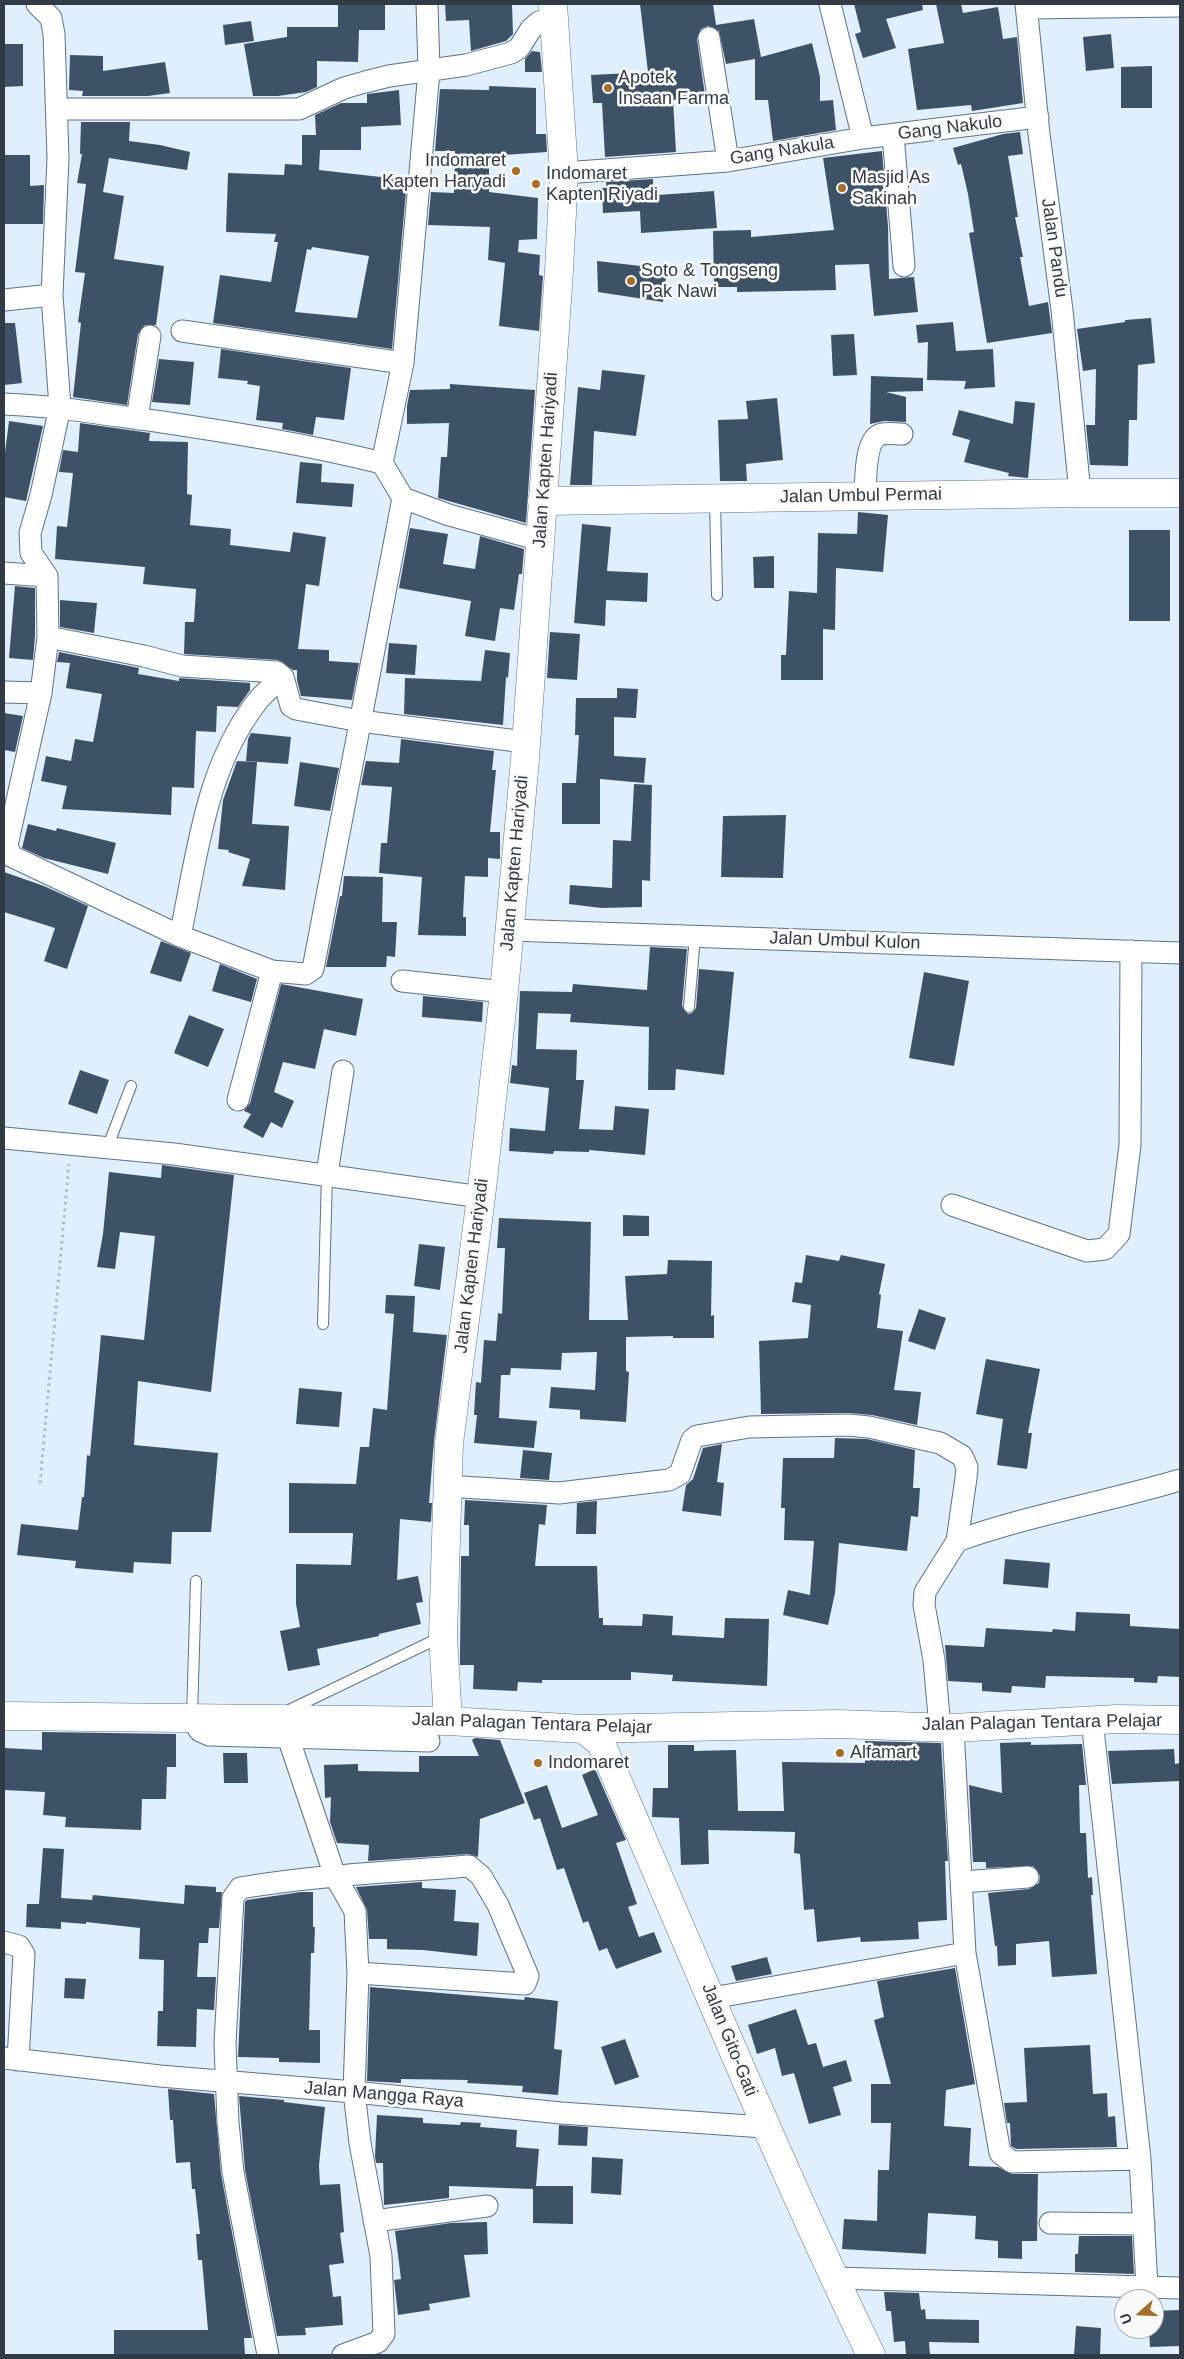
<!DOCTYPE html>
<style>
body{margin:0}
#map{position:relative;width:1184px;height:2359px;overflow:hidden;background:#e0effe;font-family:Helvetica,sans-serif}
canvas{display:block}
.frame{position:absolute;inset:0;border:5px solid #323b45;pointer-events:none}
.north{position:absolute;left:1114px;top:2289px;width:50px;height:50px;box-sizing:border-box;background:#fafafa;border:1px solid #aaaeb2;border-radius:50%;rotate:250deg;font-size:14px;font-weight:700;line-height:20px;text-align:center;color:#323b45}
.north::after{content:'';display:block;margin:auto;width:18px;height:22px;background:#a56f29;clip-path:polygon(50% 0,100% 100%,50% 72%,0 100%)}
</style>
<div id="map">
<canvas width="1184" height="2359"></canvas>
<div class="frame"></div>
<div class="north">U</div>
</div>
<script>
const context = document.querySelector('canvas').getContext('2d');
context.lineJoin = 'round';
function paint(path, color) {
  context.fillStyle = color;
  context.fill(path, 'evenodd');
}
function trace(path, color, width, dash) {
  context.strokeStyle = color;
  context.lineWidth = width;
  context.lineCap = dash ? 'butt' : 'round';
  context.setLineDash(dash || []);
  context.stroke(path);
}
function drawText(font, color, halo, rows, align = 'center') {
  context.font = font + ' Helvetica,sans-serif';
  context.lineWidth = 5;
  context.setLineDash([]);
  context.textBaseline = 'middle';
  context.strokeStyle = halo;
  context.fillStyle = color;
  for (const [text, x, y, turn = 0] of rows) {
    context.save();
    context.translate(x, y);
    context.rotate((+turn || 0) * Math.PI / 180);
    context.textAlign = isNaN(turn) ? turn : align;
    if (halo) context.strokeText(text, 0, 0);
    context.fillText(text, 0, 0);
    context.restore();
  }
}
const building = new Path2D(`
 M338 4H385V30H359L358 62 317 61V87L306 92 278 96H253L244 44 287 37V27H338Z
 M445 4H512L513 34 506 41 471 51 469 20 446 21Z
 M640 4H713L716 25 754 19 761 57 812 43 820 77V101L833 100 836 130 773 141 768 100H755V59L726 64 719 31 708 26 701 29 697 39 705 95 673 100 676 152 605 157 602 103H593L591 75 648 72Z
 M854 4H922L923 10 886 19 896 48 863 58 855 34 861 32Z
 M936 4H961L963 13 998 7 1003 39 1017 37 1023 103 972 111 971 105 917 110 908 49 944 43Z
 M251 21 254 41 225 45 223 25Z
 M1111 34 1114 68 1086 71 1083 37Z
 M4 44H23V86L4 87Z
 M532 51 540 52 542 72H525V59Z
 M70 55 103 56V71L165 62 170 93 148 96H82L83 91 69 90Z
 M1152 66V108H1121V67Z
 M489 86 536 88V134H546L547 152 489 156V192L538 198 537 239 519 240 518 252 540 255 539 275 543 276 539 331 499 326 505 263 488 260 490 227 428 225 431 192 454 193 455 151H435L440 89 489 90Z
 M399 90 401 125 361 127V150H320L319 170 407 180 392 349 213 323 220 275 271 282 278 242H274L276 234 226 232 228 173 284 175 285 164 302 165V135H316L315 115 341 103H367V94ZM312 247 369 256 357 318 295 312 307 249 311 250Z
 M81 122H130L129 141 160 145 190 152 187 170 109 158 103 192 124 196 114 259 164 266 156 325H145L138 334 127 405 73 397 81 323 78 322 85 273 75 272 86 184 77 183 82 154H80Z
 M1020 132 1023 154 1008 156 1018 217H1015L1023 257H1020L1029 306 1048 302 1052 333 987 343 969 233 974 232 968 194 961 164 958 165 953 148 1003 134Z
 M882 151 888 227 889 279 914 277 918 312 874 316 869 264 835 265 836 290 737 292V287H714L713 231 751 230V237L834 230 823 158Z
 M4 155H30V186L44 185 43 224H4Z
 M653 179V185H657L658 195 714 191 717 228 641 233 640 211 603 213 602 188H607L606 182Z
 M597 261 667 269 663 302 598 292Z
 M1151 318 1155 363 1138 365 1137 420H1129L1128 466 1090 465 1086 425H1095L1096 369 1083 371 1077 329 1125 322V320Z
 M953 322 956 351 993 349 995 387 964 389 966 381 927 380 928 342 918 343 916 325Z
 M4 323H15L22 383 4 385Z
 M854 334 857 375 833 376 831 335Z
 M221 349 351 368 344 420 316 417 313 435 282 429 283 423 256 420 260 386 247 384 248 381 218 378Z
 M159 359 194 362 190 405 152 402Z
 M602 370 645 375 636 436 594 431 592 485H570L578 387 600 390Z
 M871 376 923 378V391L886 392 906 397V422L884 421 870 424Z
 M450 384 535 390 526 523 438 498 441 457H447L449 423 407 424V406L410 390 450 389Z
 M777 398 783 460 746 464 747 481H720L718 420 748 419 746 401Z
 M1015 401 1035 403 1028 478 1008 476 1009 473 964 462 970 440 952 435 959 410 1013 424Z
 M9 421 43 426 26 501 4 497V460Z
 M80 423 150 433 149 441 188 442 187 494 192 495 190 525 231 529 230 545 290 552 293 532 326 537 319 586 306 584 298 649 329 650V661L359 663 352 700 301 696 297 680V670H293L278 660 184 654 185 622H194L196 589 143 584 145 567 55 559 57 526 67 527 73 473 59 472 63 450 78 452Z
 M300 462 322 464 321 482 354 484 352 507 296 503Z
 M858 512 888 515 883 572 836 568 835 630 823 629V680H781V655H786L789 591 817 593 818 533 857 534Z
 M582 524 611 527 607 571 648 573 647 602 606 600 605 626 574 623Z
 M410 528 448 534 443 564 475 569 480 536 524 549 522 574H519L514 610 500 608 495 641 465 636 471 601 399 588Z
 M1129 530H1170V621H1129Z
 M774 556V588H754L753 557Z
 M15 586 35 588V636L33 660 9 658Z
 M60 600 97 603 94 633 60 627Z
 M550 632 580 634 577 680 547 678Z
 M389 643 417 645 415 675 386 673Z
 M485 650 510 653 508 678 506 677 503 725 404 714 405 678 481 681Z
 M59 652 139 668 138 674 179 681V678L250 683V690L238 707 217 706 216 732 196 731 194 788 172 787 171 815 62 809 67 786 41 781 46 756 71 761 75 739 93 742 102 694 66 688 70 663 57 662Z
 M617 688 638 689 636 718 614 717V756L646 758 644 783 600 779V824H562V783H576L579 735H575L576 698H617Z
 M4 713 23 716 15 752 4 750Z
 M251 733 291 737 288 764 246 761 248 739Z
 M401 739 494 751 492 770H496L490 832H500V859L488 858V877L465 876 463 917H466V936L418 935 422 877 379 873 381 843H387L392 787 361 785 366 761 399 763Z
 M237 761 257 762 252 824 289 826 285 890 242 886 250 859 228 852 229 850 218 849 223 800Z
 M300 762 339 768 330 811 294 806Z
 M634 784 652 785 650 881 642 880V907L601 908 569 904 570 885 612 888 613 840 631 841Z
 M786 815 783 878 721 877 723 816Z
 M28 824 56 831 57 828 116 843 108 874 44 858 22 848Z
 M4 872 44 886 88 906 67 969 44 961 55 928 4 912Z
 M344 876 383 877 382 922H397L395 957 387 956 386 967H326L340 896H342Z
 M161 941 191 953 181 982 150 973Z
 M650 947 687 949 682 1006 688 1014 692 1013 696 1008 699 969 734 972 724 1075 676 1069 675 1090H648L649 1027 570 1022 571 1014 538 1013 536 1049 577 1050 576 1080H584L579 1129 613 1130 615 1106 649 1109 645 1155 589 1150V1152L554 1151 553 1154 509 1151 510 1128 545 1131 549 1088 510 1083 512 1065 517 1066 520 991 572 992 573 984 647 990Z
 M220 964 257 979 251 1002 212 991Z
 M924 972 969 981 954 1066 909 1058Z
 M281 984 363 999 356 1036 324 1029 315 1069 283 1062 274 1092 294 1101 282 1128 271 1122 263 1138 243 1127 251 1114 244 1111 250 1103Z
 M423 996 483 1002 482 1022 422 1017Z
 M189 1015 224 1029 208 1067 174 1053Z
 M80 1070 109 1080 97 1114 68 1104Z
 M162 1165 234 1175 211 1392 138 1381 134 1445 218 1453 211 1532H172L171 1564 134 1562 133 1573 75 1568 76 1561 17 1555 21 1524 78 1530 82 1497H84L87 1455 90 1456 101 1335 144 1340 155 1236 120 1232 115 1269 97 1267 103 1234 109 1172 161 1178Z
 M623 1215 649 1216V1236H623Z
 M499 1218 591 1222 589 1320H628L625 1276 667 1274 668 1260 712 1261 711 1316 714 1315V1338H673V1336L626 1337V1371L629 1372 626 1422 580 1419V1410L549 1408 551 1387 595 1390 597 1352 562 1353 561 1370 511 1368 510 1375H501L499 1418 537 1421 534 1448 474 1443 477 1415H474L476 1382 481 1383 484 1340 496 1341 498 1313 502 1314 505 1248H497Z
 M419 1244 445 1247 440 1290 414 1286Z
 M806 1255 839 1261 841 1255 885 1264 879 1294 881 1295 877 1328 903 1331 894 1390 921 1392 917 1425 872 1415 849 1413 761 1414 759 1341 808 1338 811 1305 792 1302 795 1282 802 1283Z
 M386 1295 415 1296 413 1332 447 1335 434 1441 429 1503H432L431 1522 400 1519 397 1580 418 1576 423 1602 416 1603 421 1624 379 1634V1636L317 1649 320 1665 288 1671 280 1631 300 1627 296 1604V1564L351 1565 353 1533H289V1483L356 1484 360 1447H369L373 1408 387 1410 394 1314 385 1313Z
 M919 1309 946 1318 935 1350 908 1341Z
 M986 1359 1040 1369 1028 1433H1032L1027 1469 997 1465 1003 1419 976 1414Z
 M299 1388 342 1392 339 1427 296 1424Z
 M835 1438 867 1439 915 1450 913 1488H920L918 1517 911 1516 907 1551 839 1543 835 1593 828 1625 783 1615 788 1590 810 1595 814 1541 784 1540 785 1508H781L783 1458H834Z
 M722 1444 717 1482 724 1483 721 1516 682 1511 686 1485 693 1479 703 1448Z
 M523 1450 552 1453 549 1480 520 1478Z
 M465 1500 547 1505 545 1525 539 1524 535 1566H597L599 1618H603V1625L642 1626 643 1614 673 1616 672 1635 724 1638 725 1618 769 1619 767 1686 672 1681 673 1675 631 1672V1680H542V1683L518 1682 517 1691 473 1689 474 1665H460V1655L461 1556H469V1525H464Z
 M597 1501 596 1534H576L577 1503Z
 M1005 1559 1050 1563 1048 1588 1003 1584Z
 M1076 1612 1130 1614V1626L1180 1629V1677L1158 1676 1157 1683 1134 1682V1678L1046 1676 1045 1688 1012 1686 1011 1693 982 1691V1683L948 1681 945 1645 984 1647 986 1628 1052 1632 1053 1629 1075 1631Z
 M42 1732 176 1734V1767H167L166 1799H142L141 1830 65 1827 66 1817 43 1815 45 1792 4 1790 5 1748 42 1750Z
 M475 1738 500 1740 525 1803 480 1819 478 1857 468 1854 368 1861 369 1845 337 1843 330 1822 331 1797 325 1798 324 1765 358 1764V1771L419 1772V1756H479L472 1740Z
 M865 1741 941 1743 948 1861H945L947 1920 918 1922 919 1939 861 1942 860 1937 817 1942 814 1909 804 1910 800 1854 794 1853 795 1832 708 1830 709 1864 681 1865 679 1818 652 1817 653 1788H668V1745H694V1751L736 1750 738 1811H784L782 1762 865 1763Z
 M1031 1742V1745L1082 1744 1086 1785H1079L1080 1833H1086L1088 1878 1092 1877 1093 1895H1091L1097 1974 1052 1977 1049 1941 1016 1944V1965L998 1966 997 1946H995L988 1893 1029 1889 1039 1883 1040 1876 1033 1866 986 1868V1862H973L969 1785 1002 1793 1000 1743Z
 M1174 1749 1175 1764 1180 1763V1781L1112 1784 1108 1751Z
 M223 1753H247L248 1783H224Z
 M595 1769 626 1840 616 1843 637 1904 628 1907 639 1937 654 1932 662 1952 616 1969 607 1948 599 1951 588 1921 583 1923 564 1868 557 1870 540 1818 534 1820 524 1793 547 1785 562 1828 598 1815 582 1775Z
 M43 1848 64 1849 61 1898 92 1900 93 1895 184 1904 185 1885 216 1887V1892H222L219 1928H209L208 1943H199L197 1977H216L214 2010 197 2009 196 2047 157 2046 158 2011H163L164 1960 139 1959 140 1928 86 1922V1924L61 1922V1929L26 1927 27 1904H39Z
 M422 1882V1888L456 1890 454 1921 479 1923 477 1956 423 1950 387 1949V1939H369L367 1910 356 1887Z
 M301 1892H313V1927H315L314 1953H311L309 2030H320V2063L279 2062V2058L238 2057 245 1902 247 1900Z
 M767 1957 772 1974 736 1981 731 1966Z
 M955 1968 975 2084 946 2090 944 2126 971 2128 969 2166 998 2167 1012 2174H1038L1037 2241H1022V2259L998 2258V2241L975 2239 976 2216 928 2213 926 2254 842 2249 844 2219 877 2221 878 2170H889L891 2123H871V2084H891L874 2020 884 2017 877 1981Z
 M65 1978 86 1979 84 1999 64 1998Z
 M370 1987 524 2000 525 1997 558 2001 554 2049 562 2050 558 2095 522 2092 523 2086 467 2083 468 2080 401 2079V2083L367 2081Z
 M796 2009 808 2045 816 2043 823 2067 846 2060 852 2081 833 2087 841 2115 809 2124 794 2073 782 2076 775 2048 757 2054 748 2025Z
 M625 2039 639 2077 615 2085 601 2047Z
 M1090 2045 1093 2094 1107 2093 1108 2117 1115 2116 1117 2147 1016 2149 1011 2146 1010 2123H1007L1004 2103 1027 2102 1024 2048Z
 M168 2089 214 2094 221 2174 252 2338H244L245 2355H114V2330H208L202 2260H198L196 2234H200L195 2189H192L190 2162 176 2163 173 2120H170Z
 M239 2096 284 2100V2102L325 2107 319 2165 320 2185 340 2184 344 2232 340 2233 344 2263 329 2265 333 2297 341 2296 343 2325 305 2328 306 2335 277 2336 245 2170Z
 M377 2115 423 2118V2123L460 2125 461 2122 481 2123 480 2127 517 2130 516 2147 539 2149 536 2186H573V2224L533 2223V2189L449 2186V2198L384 2205 383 2163H376L375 2156Z
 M559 2125 588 2127 587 2146 558 2145Z
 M592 2157 623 2159 621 2195 591 2193Z
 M487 2222 488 2254 464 2255 470 2297 429 2304 430 2310 398 2315 394 2280 401 2279 395 2231 451 2223Z
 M1079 2236H1132L1134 2274 1075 2272V2254H1078Z
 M884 2292 919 2293 921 2310 925 2309 926 2319 979 2320V2343L929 2342 930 2355H906L905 2341 894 2342 891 2311H886Z
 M1179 2310 1180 2346 1150 2347 1149 2329H1154V2311Z
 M1076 2326 1101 2328 1100 2355H1074Z`);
const path = new Path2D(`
 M40 1483 69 1164`);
const lane = new Path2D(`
 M715 499 717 595
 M689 1007 695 936
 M108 1146 131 1086
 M323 1324 327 1174
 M285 1712 441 1637
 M192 1717 196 1581`);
const street = new Path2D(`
 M37 4 51 18 54 34 58 158 52 295 60 407 41 495 30 533 31 553 47 576 48 637 41 693 7 845 11 856 180 936 272 971 306 974 313 969 403 498
 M1026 4 1039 134 1062 310 1080 493
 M1027 8 1180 6
 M709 38 728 161
 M57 109H299L344 88 365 82 389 76 466 65 511 53 519 48 531 29 539 22 554 18
 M893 135 904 266
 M863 138 1038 117
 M564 173 728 161 863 138 830 4
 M4 300 52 295
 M182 331 403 363
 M4 404C58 406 108 415 162 422 235 433 310 445 382 463L403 498 449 515 540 540
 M137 419 150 336
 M382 463 403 363 429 71 427 4
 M865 496C866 481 864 438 882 434 888 433 896 434 902 434
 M4 573 47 576
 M48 637 144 656 182 666 277 672 283 677 291 706 296 709 360 721 525 742
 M4 692 41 693
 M510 930 1180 953
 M180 936C197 857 205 769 256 703 263 693 274 685 283 677
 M402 981 504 992
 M238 1100 272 971
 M4 1138 174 1154 481 1197
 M327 1174 343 1071
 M952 1205 1087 1251 1105 1249 1119 1234 1130 1145 1131 951
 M446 1486 559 1493 669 1480 680 1474 692 1440 697 1436 749 1427 848 1425 869 1427 940 1443 962 1456 967 1467 966 1478 957 1541 925 1592 924 1605 934 1660 940 1728
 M957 1541C1029 1515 1106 1502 1180 1480
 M192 1719 200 1731 209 1735 429 1741
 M1092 1720 1140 2159 1147 2286
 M953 1728 965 1953 1000 2153 1012 2162 1140 2159
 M288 1737 335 1876 355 1911 358 1973 354 2092 360 2143 381 2256 384 2334 378 2342 343 2355
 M963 1882 1028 1877
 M4 1942 19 1946 24 1954 18 2060
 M712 1998 965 1953
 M4 2058 160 2076 354 2092 561 2113 764 2127
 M374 2221 487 2206
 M1050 2223 1144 2224
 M835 2278 1180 2288
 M268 2355 233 2172 228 2123 225 2043 233 1898 240 1888C316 1875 393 1872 469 1866L481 1876 498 1905 528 1976 525 1984 358 1973`);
const secondary = new Path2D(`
 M542 501 1080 493H1180`);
const primary = new Path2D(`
 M4 1716 448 1721 583 1729 837 1724 953 1728 1117 1719 1180 1720
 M448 1721 443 1636 449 1443 481 1197 504 992 525 759 559 271 564 173 553 4
 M583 1729 601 1743C690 1947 774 2154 871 2355`);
const markers = [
 [608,88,5,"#a56f29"],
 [516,171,5,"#a56f29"],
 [536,184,5,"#a56f29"],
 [842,188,5,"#a56f29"],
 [631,281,5,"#a56f29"],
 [840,1753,5,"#a56f29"],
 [538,1763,5,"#a56f29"]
];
const poiNames = [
 ["Apotek",618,78],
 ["Insaan Farma",618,99],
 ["Indomaret",506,161,"right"],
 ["Kapten Haryadi",506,182,"right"],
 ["Indomaret",546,174],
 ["Kapten Riyadi",546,195],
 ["Masjid As",852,178],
 ["Sakinah",852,199],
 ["Soto & Tongseng",641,271],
 ["Pak Nawi",641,292],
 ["Alfamart",850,1753],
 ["Indomaret",548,1763]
];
const streetNames = [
 ["Gang Nakulo",950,128,-7],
 ["Gang Nakula",782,151,-9],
 ["Jalan Pandu",1054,248,82],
 ["Jalan Kapten Hariyadi",546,460,-86],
 ["Jalan Umbul Permai",861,496,-1],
 ["Jalan Kapten Hariyadi",515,863,-85],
 ["Jalan Umbul Kulon",845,941,2],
 ["Jalan Kapten Hariyadi",472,1266,-83],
 ["Jalan Palagan Tentara Pelajar",1042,1723,-1],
 ["Jalan Palagan Tentara Pelajar",532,1724,2],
 ["Jalan Gito-Gati",729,2040,68],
 ["Jalan Mangga Raya",384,2095,5]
];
paint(building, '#3e5267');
trace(lane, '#5d7288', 12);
trace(street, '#5d7288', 23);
trace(secondary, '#5d7288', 29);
trace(primary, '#5d7288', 29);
trace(path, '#acb9c6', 3, [2.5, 4]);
trace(lane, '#fff', 10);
trace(street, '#fff', 21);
trace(secondary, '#fff', 28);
trace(primary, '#fff', 28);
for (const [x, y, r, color] of markers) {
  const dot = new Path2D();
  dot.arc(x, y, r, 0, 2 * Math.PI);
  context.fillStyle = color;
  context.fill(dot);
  trace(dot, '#fafafa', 2);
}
drawText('18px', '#323b45', '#fafafa', poiNames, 'left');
drawText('18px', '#323b45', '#fafafa', streetNames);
</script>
